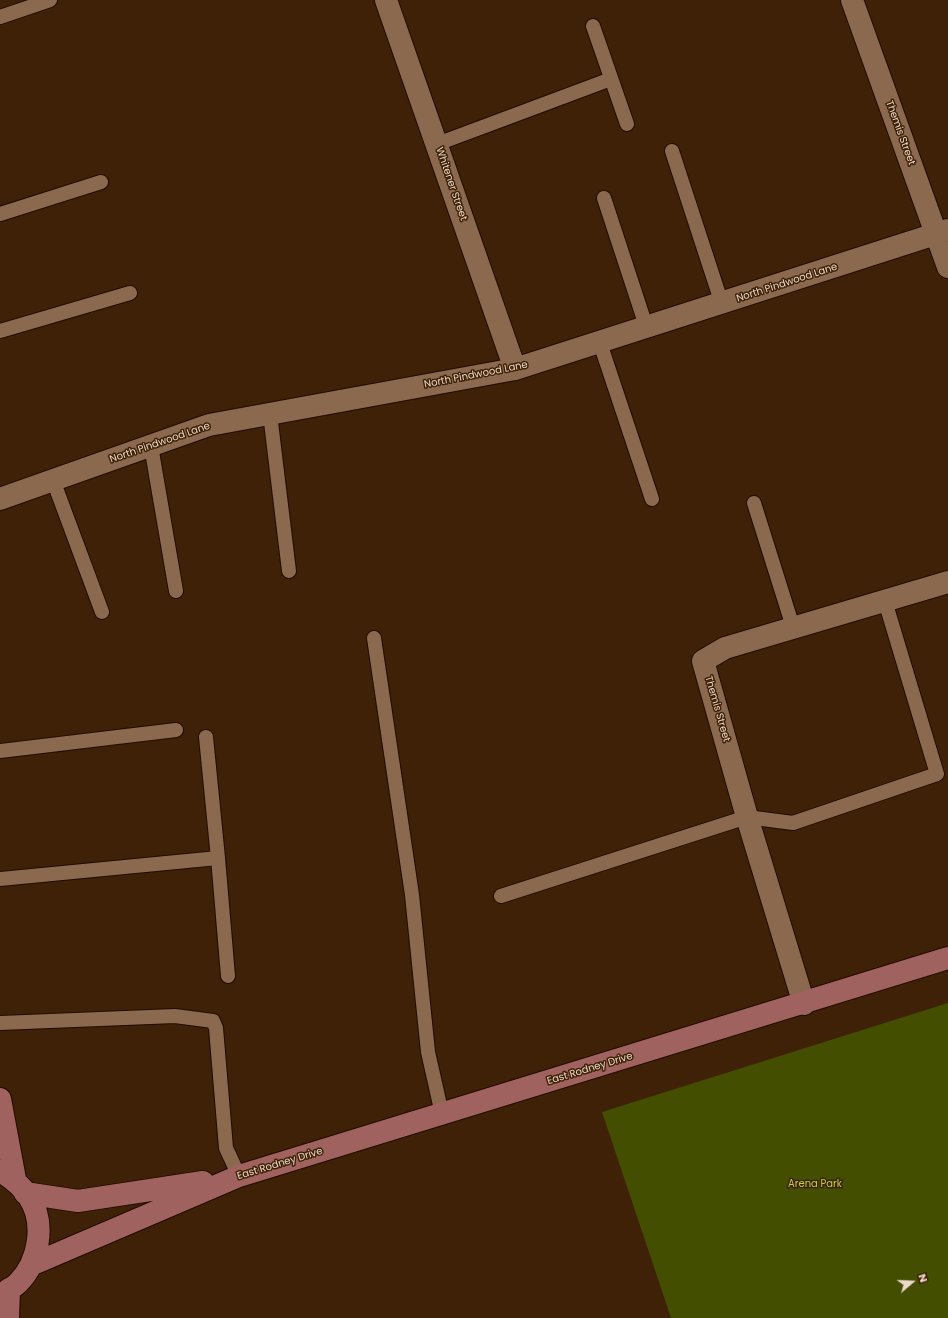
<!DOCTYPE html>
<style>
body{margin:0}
#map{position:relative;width:948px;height:1318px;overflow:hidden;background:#3e2106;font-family:Poppins,sans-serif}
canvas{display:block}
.north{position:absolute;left:892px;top:1262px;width:40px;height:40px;-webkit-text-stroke:3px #3e2106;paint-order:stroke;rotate:71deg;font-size:11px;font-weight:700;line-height:16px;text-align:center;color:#edd9ca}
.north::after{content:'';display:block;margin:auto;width:14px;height:18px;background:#edd9ca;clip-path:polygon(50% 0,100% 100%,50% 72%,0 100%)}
</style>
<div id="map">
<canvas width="948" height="1318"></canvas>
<div class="north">N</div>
</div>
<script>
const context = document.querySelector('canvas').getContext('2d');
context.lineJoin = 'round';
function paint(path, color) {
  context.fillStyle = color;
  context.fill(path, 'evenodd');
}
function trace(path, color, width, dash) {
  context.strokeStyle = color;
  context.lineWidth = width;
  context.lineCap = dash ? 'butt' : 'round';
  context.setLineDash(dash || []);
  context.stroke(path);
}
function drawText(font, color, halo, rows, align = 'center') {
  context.font = font + ' Poppins,sans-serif';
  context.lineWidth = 3;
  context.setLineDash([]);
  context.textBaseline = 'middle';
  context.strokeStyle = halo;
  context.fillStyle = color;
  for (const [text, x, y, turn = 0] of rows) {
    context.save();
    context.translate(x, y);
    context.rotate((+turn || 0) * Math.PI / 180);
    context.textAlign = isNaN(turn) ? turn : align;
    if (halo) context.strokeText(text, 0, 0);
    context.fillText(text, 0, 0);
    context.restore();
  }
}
const green = new Path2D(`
 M948 1003V1318H671L602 1112Z`);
const lane = new Path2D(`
 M0 17 50 0
 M593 26 627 124
 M437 144 611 79
 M672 151 722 304
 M604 198 646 326
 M0 214 101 182
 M0 331 130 293
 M600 343 652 499
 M270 414 289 571
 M151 446 176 591
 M53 480 102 612
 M754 503 793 627
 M374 638 412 895 428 1052 442 1114
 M206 737 218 858
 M0 751 176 730
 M0 879 218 858 228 976
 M501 896 747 817 793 823 937 774 885 601
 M0 1023 175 1016 213 1021 216 1028 226 1148 239 1176`);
const street = new Path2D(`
 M386 0 515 369
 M852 0 948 267
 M0 499 209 425 515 369 948 230
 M804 1004 747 817 703 661 725 648 948 582`);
const secondary = new Path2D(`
 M0 1099 15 1179
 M0 1171C12 1178 22 1186 29 1197 46 1223 39 1262 18 1283 13 1288 6 1291 0 1295
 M25 1193 78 1201 203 1182
 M31 1265 239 1176 948 958
 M8 1318 9 1289`);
const streetNames = [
 ["Themis Street",900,133,70],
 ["Whitener Street",451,184,71],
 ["North Pindwood Lane",787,283,-18],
 ["North Pindwood Lane",476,375,-11],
 ["North Pindwood Lane",160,443,-19],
 ["Themis Street",717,709,74],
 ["East Rodney Drive",590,1069,-17],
 ["East Rodney Drive",280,1164,-17]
];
const parkNames = [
 ["Arena Park",815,1184]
];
paint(green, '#434e00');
trace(lane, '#210b00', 16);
trace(street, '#210b00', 24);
trace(secondary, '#210b00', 24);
trace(lane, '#8b694e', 14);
trace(street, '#8b694e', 22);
trace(secondary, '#a0625e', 22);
drawText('10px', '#edd9ca', '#3e2106', streetNames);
drawText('10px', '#bad628', '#3e2106', parkNames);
</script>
